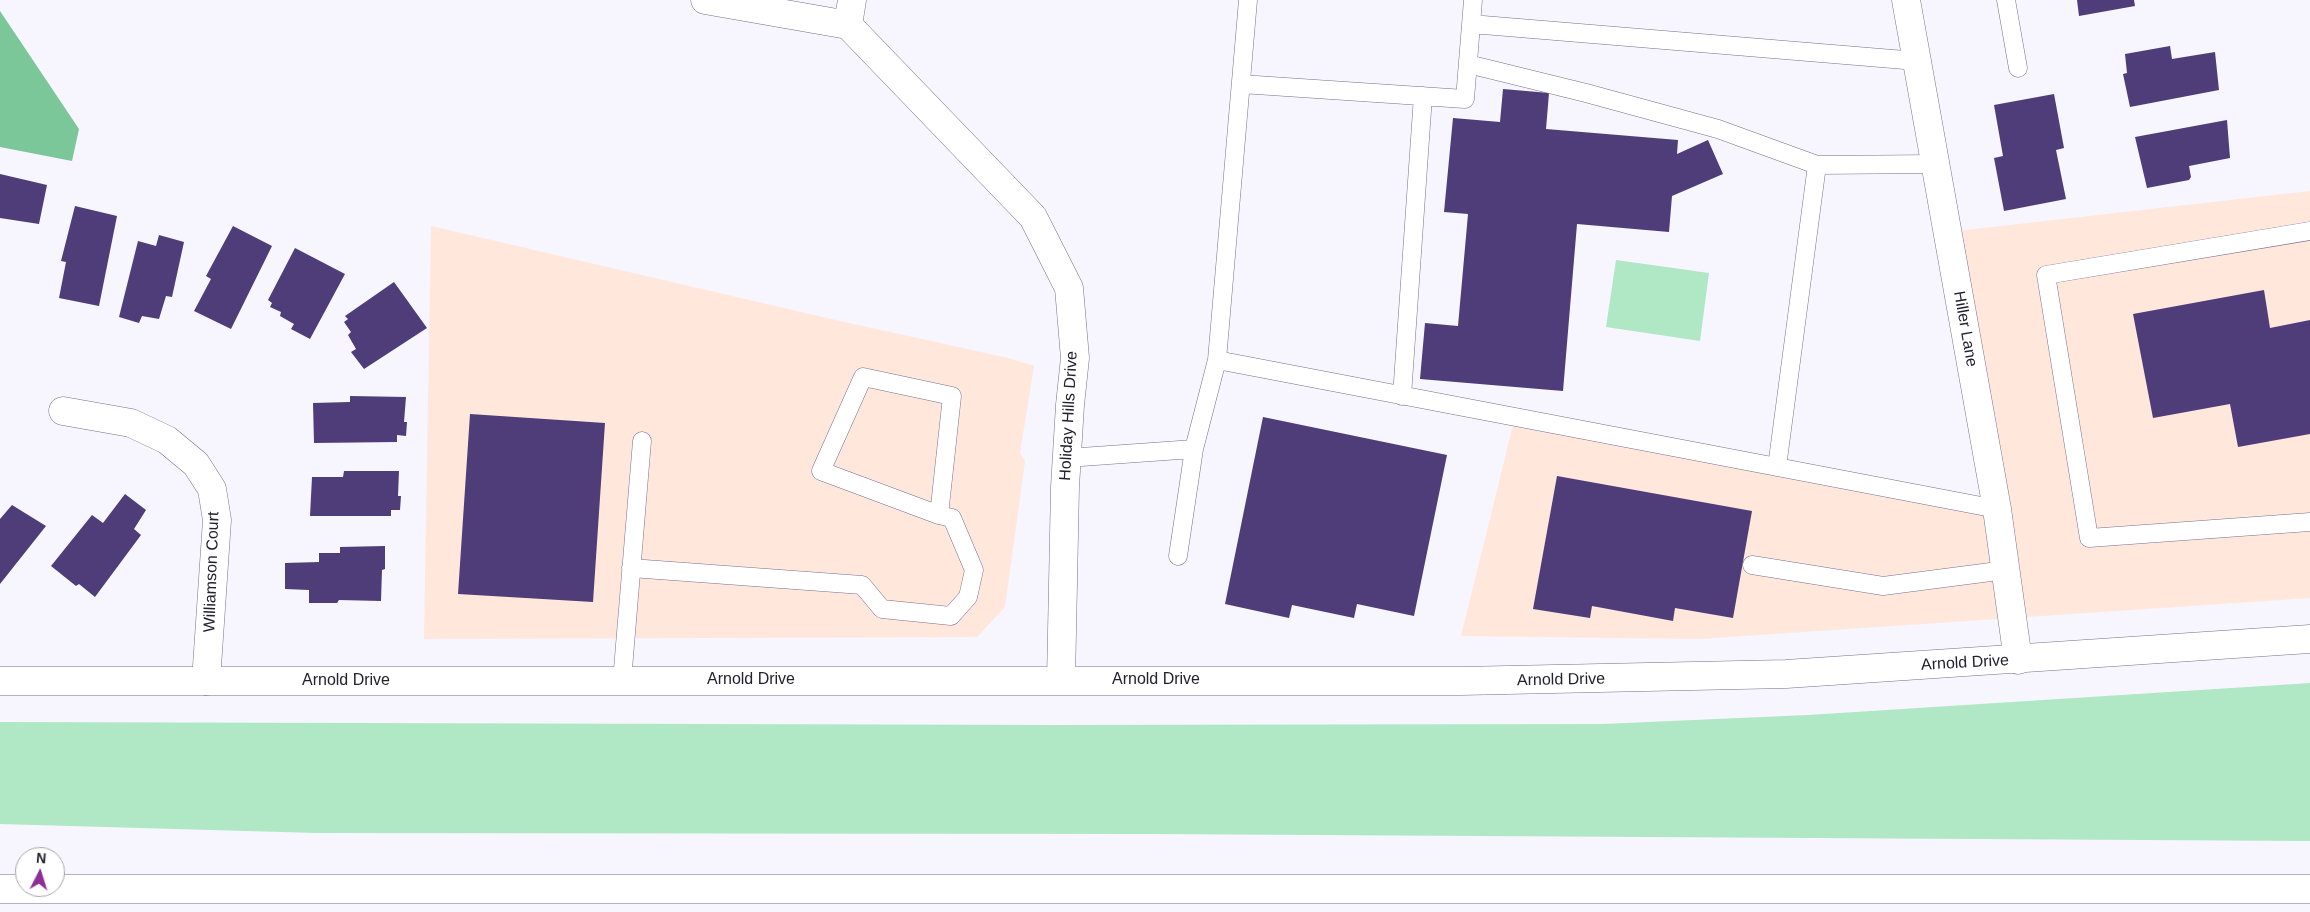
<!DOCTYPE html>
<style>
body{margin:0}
#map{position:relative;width:2310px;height:912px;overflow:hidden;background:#f7f5fd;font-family:Arial,sans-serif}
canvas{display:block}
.north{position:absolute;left:15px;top:847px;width:50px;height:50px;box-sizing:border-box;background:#fff;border:1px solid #a7a6ab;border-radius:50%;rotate:5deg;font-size:14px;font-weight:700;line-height:20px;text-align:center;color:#23212d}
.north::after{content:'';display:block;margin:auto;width:18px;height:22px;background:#8e2d95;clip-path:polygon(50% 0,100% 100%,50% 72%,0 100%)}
</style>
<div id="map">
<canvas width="2310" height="912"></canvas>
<div class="north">N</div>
</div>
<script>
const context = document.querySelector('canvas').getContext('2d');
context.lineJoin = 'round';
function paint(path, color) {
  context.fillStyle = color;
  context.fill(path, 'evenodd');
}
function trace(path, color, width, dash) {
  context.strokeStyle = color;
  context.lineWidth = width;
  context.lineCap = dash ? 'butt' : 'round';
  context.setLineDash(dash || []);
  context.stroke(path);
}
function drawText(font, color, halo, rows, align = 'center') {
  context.font = font + ' Arial,sans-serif';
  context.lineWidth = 5;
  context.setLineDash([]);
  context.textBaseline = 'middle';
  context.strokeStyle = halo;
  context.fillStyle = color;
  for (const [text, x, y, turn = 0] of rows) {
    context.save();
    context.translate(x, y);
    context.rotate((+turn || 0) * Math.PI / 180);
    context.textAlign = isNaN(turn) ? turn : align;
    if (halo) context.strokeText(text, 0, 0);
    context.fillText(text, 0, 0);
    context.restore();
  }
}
const commercial = new Path2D(`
 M2310 191V598L1698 639 1461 636 1515 417 1997 509 1948 232Z
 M431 226 831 319 1008 358 1034 366 1020 453 1025 461 1005 607 977 637 424 639Z`);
const green = new Path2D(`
 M1616 260 1709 273 1700 341 1606 327Z
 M2310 683V841L1151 834 317 833 0 824V722L1054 725 1603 724 1808 715Z`);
const forest = new Path2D(`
 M0 11 79 129 72 161 0 147Z`);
const building = new Path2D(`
 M2077 0H2134L2135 6 2079 16Z
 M2170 46 2172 59 2215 52 2219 90 2130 107 2123 74 2127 73 2125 54Z
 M1503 89 1549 93 1546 129 1678 140 1677 154 1708 140 1723 174 1672 196 1669 232 1577 224 1563 391 1420 379 1425 323 1458 326 1468 214 1444 212 1453 118 1500 122Z
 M2054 94 2064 148 2056 150 2066 199 2004 211 1994 158 2003 156 1994 105Z
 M2227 120 2230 158 2189 166 2191 177 2189 180 2147 188 2135 137Z
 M0 174 47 185 39 224 0 218Z
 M75 206 117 216 99 306 59 298 66 262 61 261Z
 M233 226 272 246 231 329 194 311 211 279 206 276Z
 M159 235 184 242 172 297 166 296 159 319 142 316 139 323 119 317 138 241 156 246Z
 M295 248 345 274 310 339 291 329 294 324 280 316 281 312 270 307 272 303 268 300Z
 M394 282 427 328 364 369 351 352 356 349 348 335 351 332 344 322 348 319 345 316Z
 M2264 290 2270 328 2310 320V434L2238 447 2230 404 2153 418 2133 314Z
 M350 396 406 397 404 422H407L406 436 397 435V442L314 443 313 403 350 402Z
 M470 414 605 423 593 602 458 594Z
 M1263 417 1447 455 1414 616 1357 604 1354 618 1292 605 1289 618 1225 604Z
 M344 471H399L398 496H401L400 510H391V516H310L312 477H343Z
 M1557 476 1752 511 1733 618 1675 608 1673 621 1592 606 1590 618 1533 609Z
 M125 494 146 510 134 529 141 535 95 597 79 584 76 586 51 566 92 515 103 523Z
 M12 505 46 526 0 584V519Z
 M385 546V569L382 570 381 601 339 600 337 603H309V590L285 589V563L319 562V553H340V547Z`);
const service = new Path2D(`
 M2006 0 2018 68
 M1471 24 1917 61
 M1468 64 1586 93 1718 129 1817 165 1935 164
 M1241 84 1465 99 1473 0
 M2310 231 2046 275 2089 538 2310 522
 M1217 360 1997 509
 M1402 396 1423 96
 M1067 458 1194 449
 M1777 467 1817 165
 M1178 556 1194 449 1217 360 1248 0
 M1752 565 1883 586 2006 570
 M631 568 862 585 882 609 951 616 968 597 974 570 952 518 939 515 821 471 863 377 952 396 939 515
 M622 681 642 441`);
const minor = new Path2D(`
 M705 0 848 25 1033 217 1069 288 1075 358 1070 405 1065 487 1061 680
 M1906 0 1997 509 2018 660
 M848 25 852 0
 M63 411 131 423 167 440 196 464 212 489 217 520 206 681`);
const tertiary = new Path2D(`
 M0 681H1461L1786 674 2310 639`);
const motorway = new Path2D(`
 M0 889H2310`);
const streetNames = [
 ["Hiller Lane",1965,329,80],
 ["Holiday Hills Drive",1069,416,-87],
 ["Williamson Court",212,572,-88],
 ["Arnold Drive",1965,663,-3],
 ["Arnold Drive",751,680],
 ["Arnold Drive",1156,680],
 ["Arnold Drive",1561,680,-1],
 ["Arnold Drive",346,681]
];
paint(commercial, '#ffe7dc');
paint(green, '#b0e7c5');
paint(forest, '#7bc79a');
paint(building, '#4e3d79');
trace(service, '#77708f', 19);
trace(minor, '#77708f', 29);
trace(tertiary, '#77708f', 29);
trace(motorway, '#77708f', 29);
trace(service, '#fff', 18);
trace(minor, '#fff', 28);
trace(tertiary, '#fff', 28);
trace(motorway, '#fff', 28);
drawText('16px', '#23212d', '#fff', streetNames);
</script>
